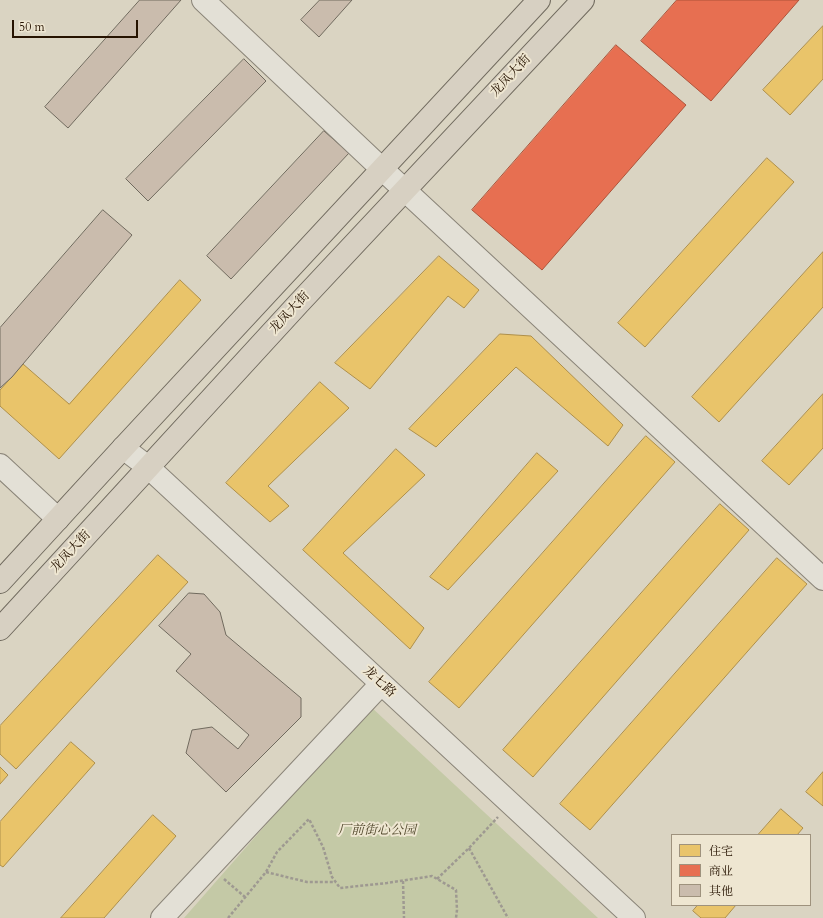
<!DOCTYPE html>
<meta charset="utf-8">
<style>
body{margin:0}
#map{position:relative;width:823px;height:918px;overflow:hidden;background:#dad4c2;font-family:Cardo,"Noto Serif SC",serif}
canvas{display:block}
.legend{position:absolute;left:671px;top:834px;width:140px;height:72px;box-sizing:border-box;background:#eee6d1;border:1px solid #9e927d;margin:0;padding:5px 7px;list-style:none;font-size:12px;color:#261300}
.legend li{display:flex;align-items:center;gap:8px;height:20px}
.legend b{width:20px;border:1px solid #9e927d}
.scale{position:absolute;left:12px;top:20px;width:126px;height:18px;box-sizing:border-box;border:2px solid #261300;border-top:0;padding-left:5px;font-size:12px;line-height:14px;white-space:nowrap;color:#261300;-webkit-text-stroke:3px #eee6d1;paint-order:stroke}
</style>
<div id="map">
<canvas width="823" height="918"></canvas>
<ul class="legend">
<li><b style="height:11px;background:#e9c46a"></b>住宅</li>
<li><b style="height:11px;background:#e76f51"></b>商业</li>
<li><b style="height:11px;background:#cabcad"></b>其他</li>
</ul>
<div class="scale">50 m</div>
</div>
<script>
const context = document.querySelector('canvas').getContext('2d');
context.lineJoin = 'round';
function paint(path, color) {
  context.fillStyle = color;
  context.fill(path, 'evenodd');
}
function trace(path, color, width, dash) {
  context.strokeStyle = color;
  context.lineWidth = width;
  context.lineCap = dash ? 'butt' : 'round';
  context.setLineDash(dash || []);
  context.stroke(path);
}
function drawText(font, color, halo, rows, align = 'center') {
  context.font = font + ' Cardo,"Noto Serif SC",serif';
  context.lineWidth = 4;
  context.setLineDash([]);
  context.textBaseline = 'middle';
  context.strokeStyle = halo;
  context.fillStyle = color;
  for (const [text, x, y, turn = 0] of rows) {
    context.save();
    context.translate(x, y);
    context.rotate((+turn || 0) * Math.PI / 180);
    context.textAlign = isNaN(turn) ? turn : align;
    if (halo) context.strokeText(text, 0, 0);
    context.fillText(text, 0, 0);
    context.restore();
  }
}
const green = new Path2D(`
 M370 706 598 918H184Z`);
const homes = new Path2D(`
 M823 26V79L790 115 763 90Z
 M767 158 794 182 645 347 618 323Z
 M823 252V307L719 422 692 397Z
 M439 256 479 290 464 308 448 296 370 389 335 363Z
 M180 280 201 300 59 459 0 406V390L23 364 69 404Z
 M500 334 531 336 623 425 608 446 516 367 436 447 409 429Z
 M320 382 349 408 268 486 289 506 270 522 226 483Z
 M823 394V448L789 485 762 461Z
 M646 436 675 462 459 708 429 682Z
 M396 449 425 475 343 553 424 628 410 649 303 550Z
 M537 453 558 471 448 590 430 577Z
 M720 504 749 530 533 777 503 750Z
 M158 555 188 582 16 769 0 754V726Z
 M777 558 807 584 590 830 560 804Z
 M71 742 95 763 3 867 0 865V822Z
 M0 767 8 775 0 784Z
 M823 772V806L806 792Z
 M781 809 803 828 797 835H758Z
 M153 815 176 836 104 918H61Z
 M698 905H736L725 918H701L693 911Z`);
const shops = new Path2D(`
 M677 0H799L711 101 641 41Z
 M616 45 686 105 542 270 472 210Z`);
const building = new Path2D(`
 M140 0H181L68 128 45 107Z
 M320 0H352L319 37 301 20Z
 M244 59 266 81 148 201 126 179Z
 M324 131 349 153 231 279 207 256Z
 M103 210 132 235 23 364 12 377 0 388V328Z
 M189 593 204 594 220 612 226 635 301 698V717L226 792 186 753 192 730 212 727 238 749 249 735 176 671 191 654 159 626Z`);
const path = new Path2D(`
 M469 848 508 918
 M266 872 307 882H336
 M224 879 245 897
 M437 879 469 848 498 817
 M403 881 404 918
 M228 918 266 872 277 852 309 819 323 847 332 877 340 888 387 883 432 876 456 890 457 910 456 918`);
const minor = new Path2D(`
 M203 0 382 169 823 579
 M123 448 148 467 634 918
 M0 465 58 519
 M162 918 381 684`);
const major = new Path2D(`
 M0 582 123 448 539 0
 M0 629 299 303 583 0`);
const streetNames = [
 ["龙凤大街",511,76,-47],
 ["龙凤大街",290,313,-47],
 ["龙凤大街",71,552,-47],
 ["龙七路",379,682,43]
];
const parkNames = [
 ["厂前街心公园",377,831]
];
paint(green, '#c4c9a6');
paint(homes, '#e9c46a');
trace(homes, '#ae8f4a', 1);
paint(shops, '#e76f51');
trace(shops, '#ad5339', 1);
paint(building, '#cabcad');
trace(building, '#706a5e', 1);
trace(minor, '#8a8478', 24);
trace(major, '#706a5e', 24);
trace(path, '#9e9991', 2.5, [3, 2]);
trace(minor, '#e3e0d6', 22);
trace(major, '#d7d0c2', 22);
drawText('13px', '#261300', '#eee6d1', streetNames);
drawText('italic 13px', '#50472b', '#eee6d1', parkNames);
</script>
